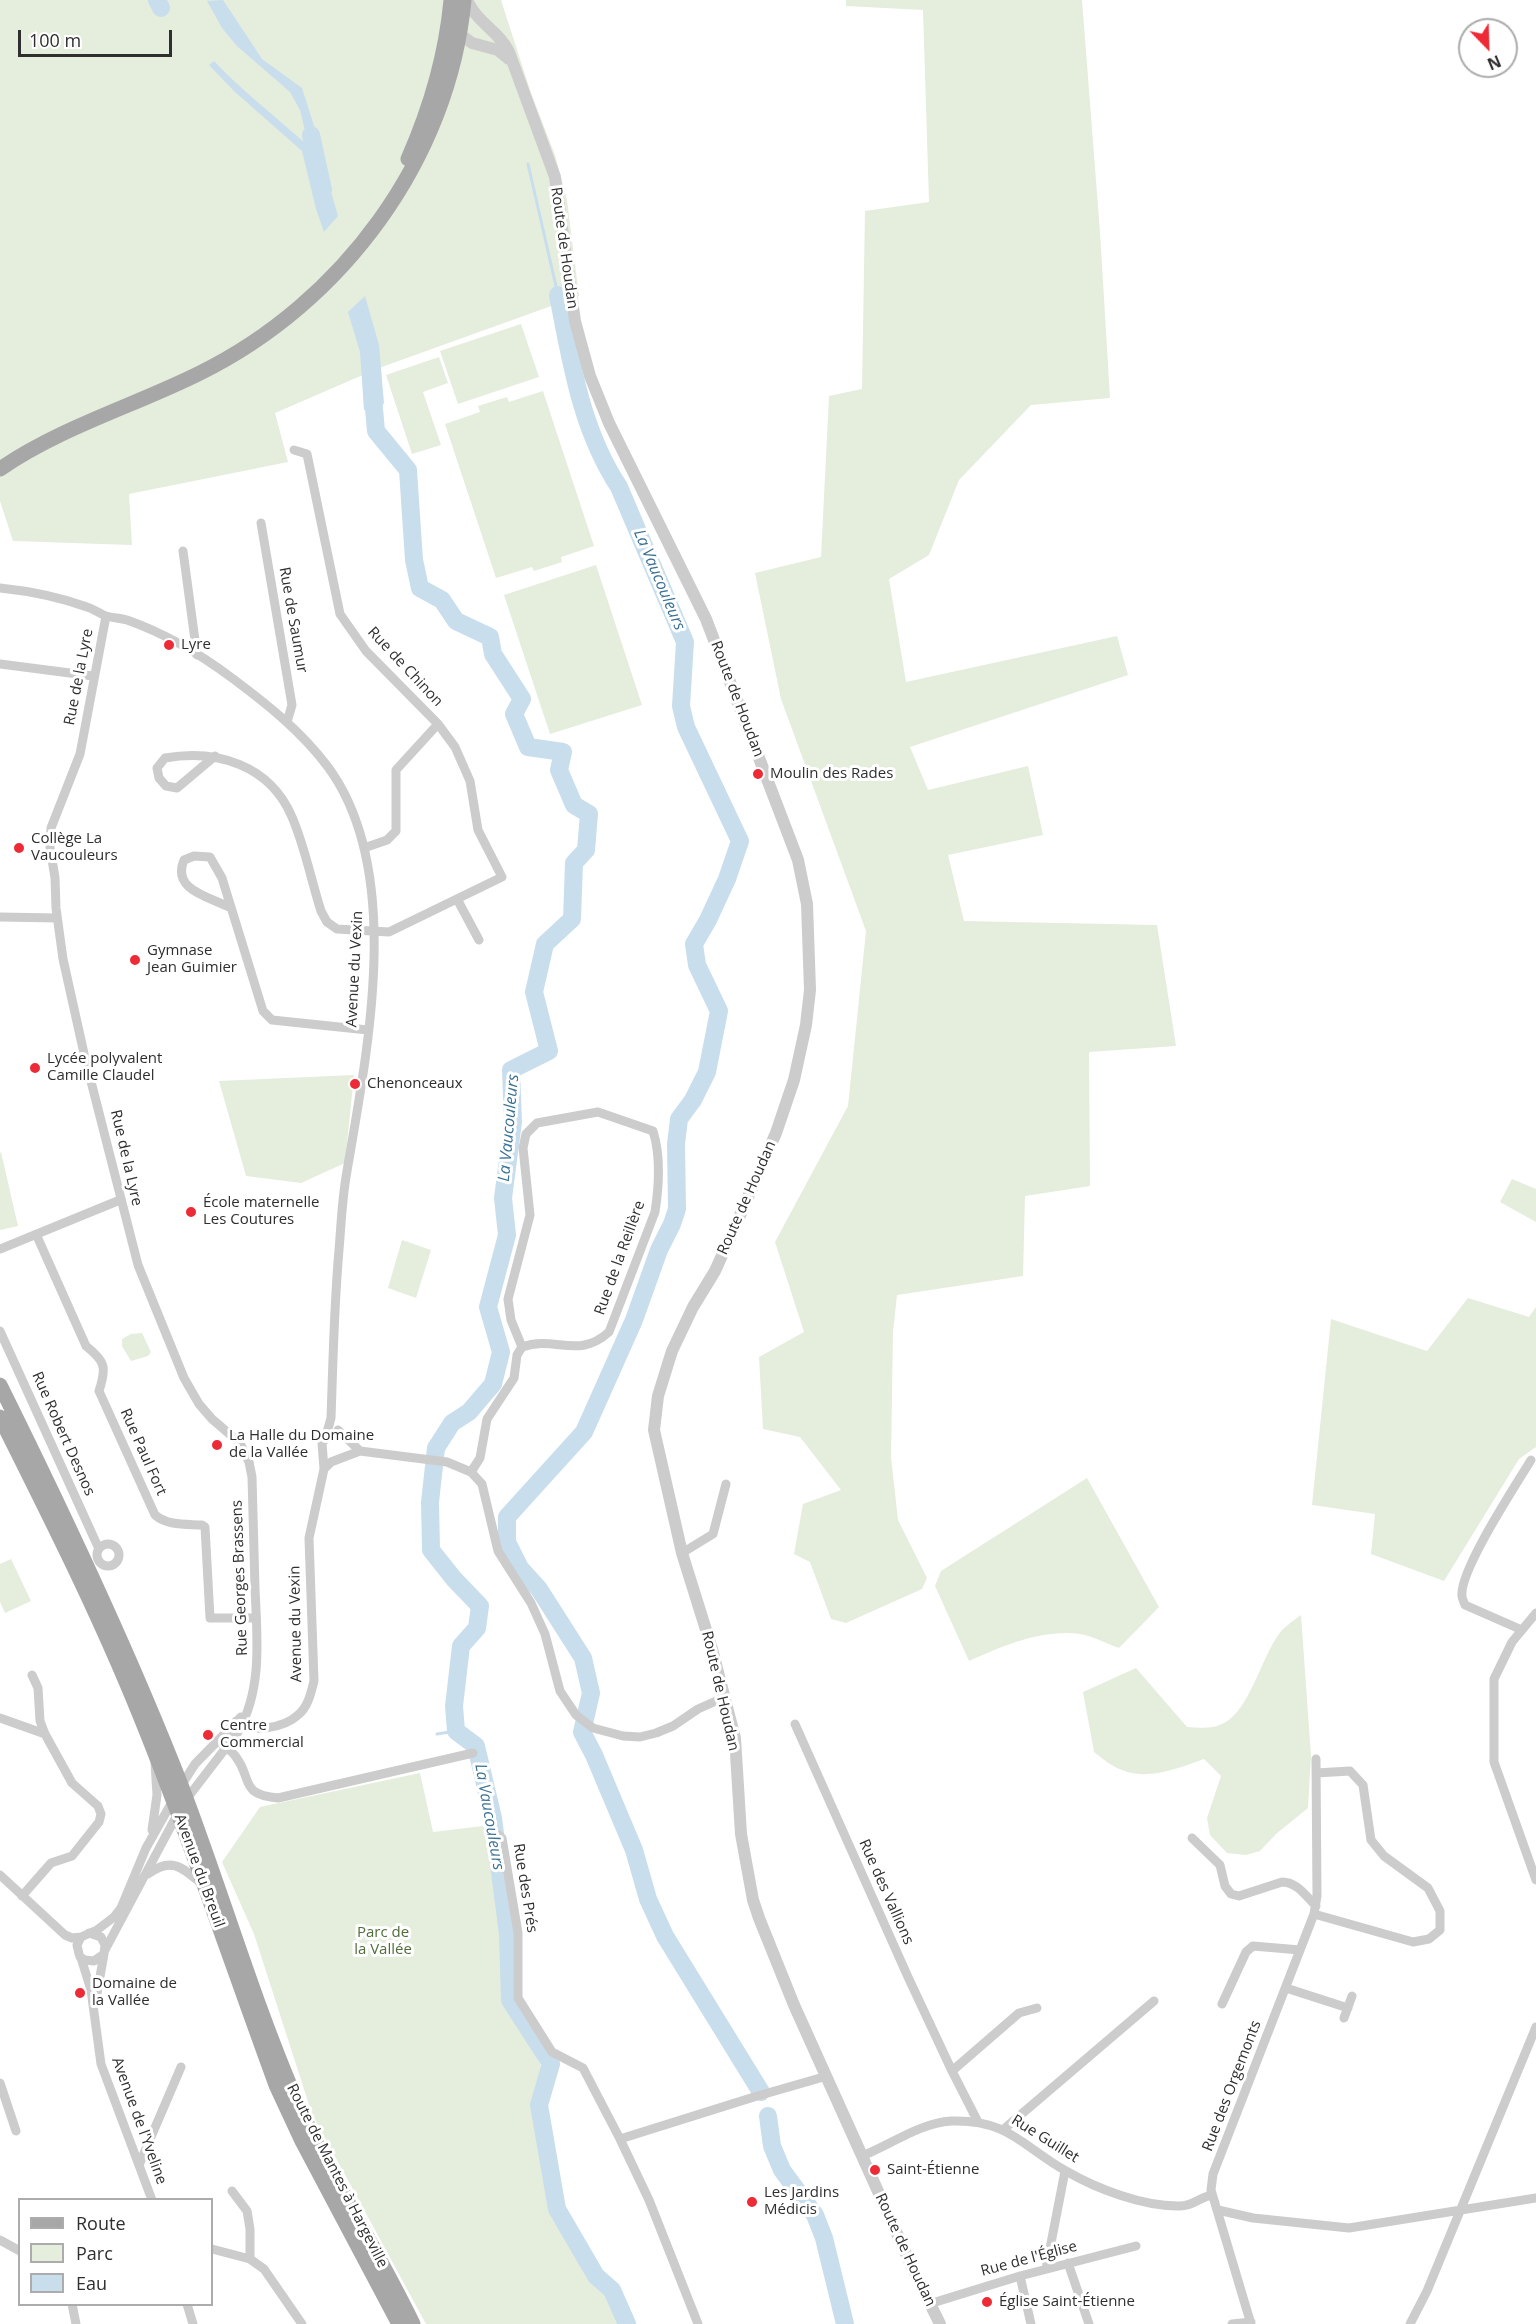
<!DOCTYPE html>
<meta charset="utf-8">
<style>
body{margin:0}
#map{position:relative;width:1536px;height:2324px;overflow:hidden;background:#fff;font-family:"Open Sans",sans-serif}
canvas{display:block}
.legend{position:absolute;left:18px;top:2198px;width:195px;height:108px;box-sizing:border-box;background:#fff;border:2px solid #acacac;margin:0;padding:8px 10px;list-style:none;font-size:18px;color:#2f2f2f}
.legend li{display:flex;align-items:center;gap:12px;height:30px}
.legend b{width:30px;border:2px solid #acacac}
.north{position:absolute;left:1458px;top:18px;width:60px;height:60px;box-sizing:border-box;background:#fff;border:2px solid #acacac;border-radius:50%;rotate:157deg;font-size:16px;font-weight:700;line-height:24px;text-align:center;color:#2f2f2f}
.north::after{content:'';display:block;margin:auto;width:21px;height:27px;background:#ec2b36;clip-path:polygon(50% 0,100% 100%,50% 72%,0 100%)}
.scale{position:absolute;left:18px;top:30px;width:154px;height:27px;box-sizing:border-box;border:3px solid #2f2f2f;border-top:0;padding-left:8px;font-size:18px;line-height:21px;white-space:nowrap;color:#2f2f2f;-webkit-text-stroke:4px #fff;paint-order:stroke}
</style>
<div id="map">
<canvas width="1536" height="2324"></canvas>
<ul class="legend">
<li><b style="height:8px;background:#a7a7a7"></b>Route</li>
<li><b style="height:16px;background:#e5eddd"></b>Parc</li>
<li><b style="height:16px;background:#c8deed"></b>Eau</li>
</ul>
<div class="north">N</div>
<div class="scale">100 m</div>
</div>
<script>
const context = document.querySelector('canvas').getContext('2d');
context.lineJoin = 'round';
function paint(path, color) {
  context.fillStyle = color;
  context.fill(path, 'evenodd');
}
function trace(path, color, width, dash) {
  context.strokeStyle = color;
  context.lineWidth = width;
  context.lineCap = dash ? 'butt' : 'round';
  context.setLineDash(dash || []);
  context.stroke(path);
}
function drawText(font, color, halo, rows, align = 'center') {
  context.font = font + ' "Open Sans",sans-serif';
  context.lineWidth = 6;
  context.setLineDash([]);
  context.textBaseline = 'middle';
  context.strokeStyle = halo;
  context.fillStyle = color;
  for (const [text, x, y, turn = 0] of rows) {
    context.save();
    context.translate(x, y);
    context.rotate((+turn || 0) * Math.PI / 180);
    context.textAlign = isNaN(turn) ? turn : align;
    if (halo) context.strokeText(text, 0, 0);
    context.fillText(text, 0, 0);
    context.restore();
  }
}
const green = new Path2D(`
 M0 0H501L531 93 555 155 567 200 579 296 379 368 275 413 288 462 129 494 132 545 13 541 0 501Z
 M846 0H1082L1100 232 1110 398 1031 405 959 480 929 555 889 579 906 682 1117 636 1128 675 910 747 928 790 1028 766 1043 835 948 855 964 921 1157 925 1176 1046 1089 1052 1090 1186 1025 1196 1023 1276 897 1295 893 1332 891 1457 898 1520 927 1578 922 1589 846 1623 831 1619 810 1562 794 1554 803 1504 841 1490 800 1437 763 1429 759 1357 804 1332 775 1242 848 1106 866 931 781 699 755 573 821 557 829 396 862 389 865 211 929 202 923 10 846 6Z
 M521 324 539 377 458 404 440 351Z
 M439 357 448 383 423 392 441 445 412 454 386 375Z
 M543 391 594 546 561 557 562 562 534 571 532 567 496 578 445 424 480 412 478 406 507 397 509 402Z
 M596 565 642 705 550 734 504 595Z
 M354 1075 345 1163 301 1183 246 1176 219 1081Z
 M1 1152 18 1226 0 1230V1153Z
 M1512 1179 1536 1189V1222L1500 1202Z
 M402 1240 431 1250 416 1298 388 1288Z
 M1468 1298 1529 1317 1536 1307V1447L1519 1459 1444 1581 1371 1554 1375 1514 1312 1505 1331 1319 1427 1351Z
 M142 1333 151 1352 148 1356 131 1361 122 1346V1339L131 1334Z
 M1087 1478 1159 1607 1119 1648C1107 1644 1093 1636 1080 1634 1042 1629 1003 1646 969 1661L935 1586 941 1571Z
 M11 1559 31 1601 5 1613 0 1602V1564Z
 M1301 1615 1311 1756 1308 1808 1276 1834 1260 1851 1246 1855 1227 1853 1210 1835 1207 1818 1221 1776 1204 1759C1178 1768 1149 1781 1122 1770 1112 1767 1102 1758 1094 1752L1083 1692 1136 1668 1187 1727C1199 1728 1214 1729 1224 1723 1249 1710 1261 1660 1277 1637 1282 1628 1293 1621 1301 1615Z
 M420 1773 433 1832 483 1826 492 1841 513 2011 544 2072 534 2110 552 2188 633 2324H426L312 2114 254 1934 222 1862 260 1807Z`);
const water = new Path2D(`
 M223 0 262 59 302 88 315 129 321 158 314 160 331 192 338 216 324 232 316 209 302 151 234 91 209 65 214 61C243 92 278 118 309 147L300 110 290 92 237 46 222 28 207 1Z
 M365 296 379 345 384 403 379 411 364 410 360 352 348 312Z`);
const stream = new Path2D(`
 M528 164 558 295
 M437 1734 456 1731`);
const river = new Path2D(`
 M157 0 161 8
 M311 135 323 190
 M558 295C571 362 581 429 619 487L685 642 681 706 686 727 740 841 727 879 708 920 694 944 697 965 719 1011 707 1072 693 1100 679 1119 676 1144 677 1209 672 1224 659 1250 634 1320 584 1432 507 1517V1542L520 1568 539 1589 583 1658 591 1693 582 1732 594 1755 634 1850 648 1899 665 1936 761 2092
 M372 386 376 431 408 470 414 560 420 588 442 600 456 621 490 637 493 654 522 699 514 714 528 747 563 752 559 770 574 805 589 814 586 850 574 863 572 919 545 944 534 992 549 1051 511 1070 513 1122 503 1198 507 1235 488 1307 501 1352 493 1384 469 1412 452 1423 436 1448 430 1502 431 1550 454 1579 480 1606 477 1628 461 1646 454 1706 456 1731 476 1746 493 1818 508 1934 510 2000 551 2064 539 2105 557 2209 596 2276 612 2290 627 2324
 M768 2116 772 2146 782 2170 815 2215 824 2238 845 2324`);
const minor = new Path2D(`
 M261 523 292 705 287 722
 M183 551 197 655
 M0 588C29 591 59 597 87 607 94 609 100 614 106 616 113 618 120 618 127 620 164 633 200 654 232 678 267 704 302 732 328 767 406 873 366 1057 346 1177 342 1201 341 1226 339 1250 334 1306 333 1362 331 1418L326 1436
 M106 616 80 754 51 828 50 847 55 878 56 908 63 959 85 1058 138 1265 184 1378 199 1404 212 1419 240 1443 249 1462 252 1477C253 1514 254 1551 255 1588 257 1637 263 1688 238 1732L185 1801
 M0 664 93 676
 M215 756 177 788 166 786 159 778 157 768 165 758C217 749 270 765 292 817 305 847 311 880 321 911L327 922 337 929 389 932 502 877 478 830 470 781 455 747 438 724 366 651 340 614 307 454 294 450
 M364 848 387 840 396 831V770L438 724
 M457 899 479 940
 M231 908C210 897 171 890 184 860L194 856 210 857 222 878 263 1011 272 1020 368 1030
 M0 917 57 918
 M36 1234 86 1346C105 1361 107 1367 99 1391L155 1515C168 1526 186 1524 202 1525L205 1527 210 1618H256
 M0 1249 120 1200
 M0 1331 99 1549
 M338 1430 360 1451
 M324 1469 331 1462 360 1451 447 1462 471 1472 482 1484 498 1551 531 1603 545 1634 560 1691 576 1715 593 1728 623 1736 640 1737 656 1733 673 1726 698 1709 725 1697
 M471 1472 480 1458 487 1419 514 1378 517 1355 522 1347C555 1335 578 1360 609 1332L655 1212C659 1186 661 1156 653 1131L598 1112 537 1123 526 1134 523 1148 530 1215 508 1299 511 1320 522 1347
 M97 1555a11 11 0 1 1 22 0a11 11 0 1 1-22 0Z
 M682 1553 713 1534 726 1484
 M1536 1613 1512 1642 1494 1679V1762L1536 1880
 M1522 1630 1465 1605C1464 1602 1462 1599 1462 1596 1459 1571 1516 1485 1531 1460
 M0 1718 45 1734
 M236 1721C250 1734 284 1728 298 1715 308 1707 311 1693 314 1681L309 1538 324 1469 322 1443 330 1434H341
 M795 1724 908 1977 952 2071 978 2122
 M221 1743C226 1748 232 1751 236 1757 253 1780 239 1794 278 1798L473 1753
 M489 1826 502 1838 518 1933V1998L552 2052 583 2068 620 2139 649 2200 698 2324
 M152 1830 157 1795 155 1763
 M1192 1838 1220 1865 1225 1886 1231 1894 1239 1896 1282 1882C1297 1882 1306 1896 1316 1906
 M148 1874C172 1856 183 1868 203 1885
 M0 1875 65 1935 72 1938 81 1937
 M22 1896 51 1863 72 1856 99 1822 101 1814 98 1806 72 1783 45 1734 40 1721 38 1688 32 1675
 M1314 1914 1413 1942 1429 1939 1440 1930V1911L1428 1888 1384 1856 1371 1840 1363 1785 1350 1771 1316 1773
 M105 1950 178 1813
 M79 1954 77 1945 81 1937 97 1930 114 1917 121 1908 146 1848 181 1786 195 1764 241 1717
 M80 1957 85 1960 94 1961 104 1954 105 1945 101 1937 89 1933
 M81 1958 91 1990 101 2064 152 2200
 M1286 1988 1348 2008
 M96 1999 104 1954
 M1222 2004 1246 1952 1253 1946 1300 1950
 M1344 2018 1352 1996
 M952 2071 1019 2013 1037 2008
 M0 2083 16 2131
 M1004 2129 1154 2001
 M620 2139 754 2097 827 2076
 M862 2156C890 2145 920 2123 951 2121 1008 2119 1022 2146 1066 2171 1097 2189 1142 2206 1178 2206 1192 2207 1200 2197 1212 2195
 M139 2165 181 2067
 M232 2191 247 2211 250 2229V2259
 M1218 2210 1253 2218 1349 2228 1536 2198
 M0 2240 20 2251
 M212 2249 250 2259 264 2269 302 2324
 M1068 2263 1089 2324
 M1046 2269 1065 2171
 M1020 2276 1031 2324
 M72 2304 76 2324
 M187 2304 193 2324
 M929 2304 1020 2276 1136 2246
 M1232 2324 1251 2322
 M1251 2324 1211 2190 1213 2174 1314 1914 1317 1896 1316 1759
 M1410 2324 1427 2291 1536 2027`);
const tertiary = new Path2D(`
 M467 0C477 23 499 31 509 52L555 177 575 321 590 376 609 423 706 619 798 860 807 904 810 990 806 1025 794 1080 776 1133 738 1220 715 1271 693 1307 672 1351 658 1396 654 1430 682 1553 712 1649 735 1738 741 1834 753 1900 759 1918 794 2005 913 2269 940 2324
 M454 30 472 43 498 50 509 59`);
const primary = new Path2D(`
 M408 159C430 109 446 55 451 0
 M0 469C61 427 134 406 200 373 342 303 449 159 464 0
 M0 1385C65 1516 128 1649 181 1785 220 1887 251 1994 294 2095 328 2174 376 2247 413 2324
 M0 1417C47 1511 94 1604 134 1701 186 1827 229 1957 276 2085L302 2141 399 2324`);
const markers = [
 [169,645,6,"#ec2b36"],
 [758,774,6,"#ec2b36"],
 [19,848,6,"#ec2b36"],
 [135,960,6,"#ec2b36"],
 [35,1068,6,"#ec2b36"],
 [355,1084,6,"#ec2b36"],
 [191,1212,6,"#ec2b36"],
 [217,1445,6,"#ec2b36"],
 [208,1735,6,"#ec2b36"],
 [80,1993,6,"#ec2b36"],
 [875,2170,6,"#ec2b36"],
 [752,2202,6,"#ec2b36"],
 [987,2302,6,"#ec2b36"]
];
const streetNames = [
 ["Route de Houdan",564,248,82],
 ["Rue de Saumur",293,620,80],
 ["Rue de Chinon",405,667,47],
 ["Rue de la Lyre",79,677,-79],
 ["Route de Houdan",737,699,69],
 ["Avenue du Vexin",355,969,-87],
 ["Rue de la Lyre",126,1158,77],
 ["Route de Houdan",747,1198,-66],
 ["Rue de la Reillère",620,1258,-70],
 ["Rue Robert Desnos",63,1434,66],
 ["Rue Paul Fort",143,1452,66],
 ["Rue Georges Brassens",240,1578,-92],
 ["Avenue du Vexin",296,1624,-91],
 ["Route de Houdan",720,1691,77],
 ["Avenue du Breuil",199,1871,70],
 ["Rue des Prés",525,1888,81],
 ["Rue des Vallions",886,1892,66],
 ["Rue des Orgemonts",1232,2086,-69],
 ["Avenue de l'Yveline",139,2121,70],
 ["Rue Guillet",1045,2139,32],
 ["Route de Mantes à Hargeville",337,2176,63],
 ["Route de Houdan",905,2250,65],
 ["Rue de l'Église",1029,2259,-15]
];
const poiNames = [
 ["Lyre",181,645],
 ["Moulin des Rades",770,774],
 ["Collège La",31,839],
 ["Vaucouleurs",31,856],
 ["Gymnase",147,951],
 ["Jean Guimier",147,968],
 ["Lycée polyvalent",47,1059],
 ["Camille Claudel",47,1076],
 ["Chenonceaux",367,1084],
 ["École maternelle",203,1203],
 ["Les Coutures",203,1220],
 ["La Halle du Domaine",229,1436],
 ["de la Vallée",229,1453],
 ["Centre",220,1726],
 ["Commercial",220,1743],
 ["Domaine de",92,1984],
 ["la Vallée",92,2001],
 ["Saint-Étienne",887,2170],
 ["Les Jardins",764,2193],
 ["Médicis",764,2210],
 ["Église Saint-Étienne",999,2302]
];
const parkNames = [
 ["Parc de",383,1933],
 ["la Vallée",383,1950]
];
const waterNames = [
 ["La Vaucouleurs",659,580,67],
 ["La Vaucouleurs",509,1128,-85],
 ["La Vaucouleurs",489,1817,80]
];
paint(green, '#e5eddd');
paint(water, '#c8deed');
trace(stream, '#c8deed', 3);
trace(river, '#c8deed', 18);
trace(minor, '#ccc', 9);
trace(tertiary, '#ccc', 12);
trace(primary, '#a7a7a7', 15);
for (const [x, y, r, color] of markers) {
  const dot = new Path2D();
  dot.arc(x, y, r, 0, 2 * Math.PI);
  context.fillStyle = color;
  context.fill(dot);
  trace(dot, '#fff', 2);
}
drawText('15px', '#2f2f2f', '#fff', streetNames);
drawText('15px', '#2f2f2f', '#fff', poiNames, 'left');
drawText('15px', '#516d3a', '#fff', parkNames);
drawText('italic 16px', '#397095', '#fff', waterNames);
</script>
